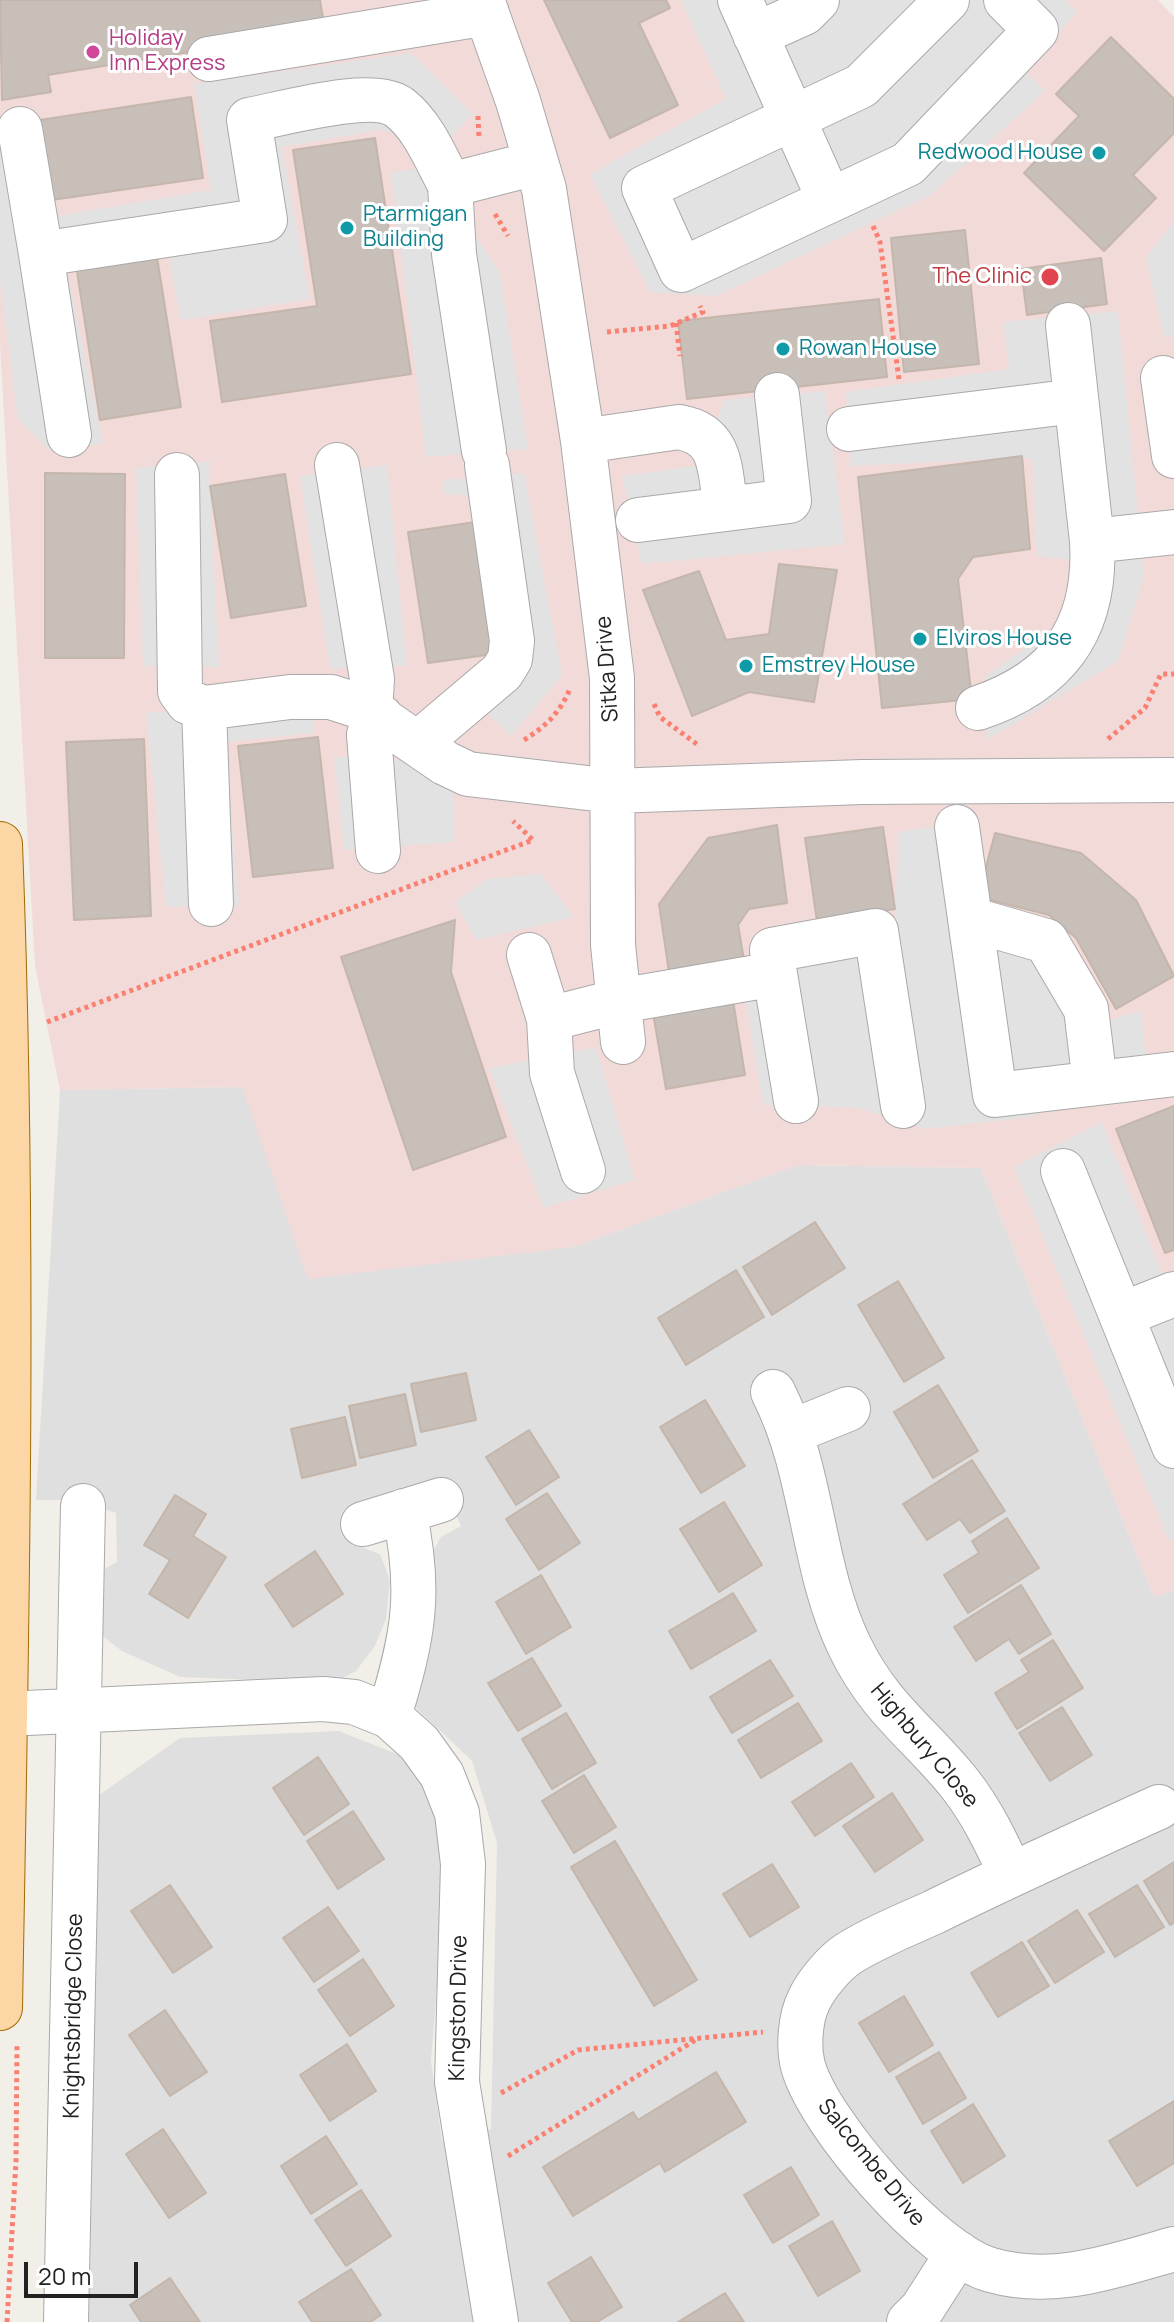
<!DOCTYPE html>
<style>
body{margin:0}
#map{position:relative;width:1174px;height:2322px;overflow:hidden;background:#f2efe9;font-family:Manrope,sans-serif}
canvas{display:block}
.scale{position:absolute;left:24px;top:2262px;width:114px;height:36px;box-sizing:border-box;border:4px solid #222;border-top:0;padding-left:10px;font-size:24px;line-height:28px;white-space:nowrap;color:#222;-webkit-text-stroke:6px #fff;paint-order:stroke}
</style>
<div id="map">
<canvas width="1174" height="2322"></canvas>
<div class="scale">20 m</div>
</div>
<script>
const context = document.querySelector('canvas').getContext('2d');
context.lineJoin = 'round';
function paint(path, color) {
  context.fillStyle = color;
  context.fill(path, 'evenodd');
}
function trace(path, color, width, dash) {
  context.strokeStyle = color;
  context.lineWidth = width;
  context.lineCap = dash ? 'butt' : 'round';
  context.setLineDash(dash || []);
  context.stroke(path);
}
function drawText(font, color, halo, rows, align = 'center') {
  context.font = font + ' Manrope,sans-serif';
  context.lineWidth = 6;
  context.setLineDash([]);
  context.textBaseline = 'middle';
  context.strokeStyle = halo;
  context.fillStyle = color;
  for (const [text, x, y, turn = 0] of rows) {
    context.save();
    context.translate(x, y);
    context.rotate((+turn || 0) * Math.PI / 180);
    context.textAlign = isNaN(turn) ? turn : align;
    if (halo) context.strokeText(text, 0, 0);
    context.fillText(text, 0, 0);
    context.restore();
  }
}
const residential = new Path2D(`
 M242 1087 573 1247 798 1165 981 1168 1154 1597 1174 1590V2322H89L99 1795 180 1738 339 1731 402 1756 424 1782 438 1825 445 1886 431 2061 442 2141 491 2129 497 1843 472 1761 411 1703 431 1555 441 1537 461 1526 442 1485 350 1508 361 1547 380 1554 390 1580 386 1619 375 1646 356 1671 334 1683 180 1677 122 1651 101 1635 97 1573 117 1562 116 1513 75 1500H36L60 1090Z`);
const commercial = new Path2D(`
 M0 0H1158L1174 17V1590L1154 1597 981 1168 798 1165 573 1247 308 1279 242 1087 60 1090 35 966 0 344Z`);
const parking = new Path2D(`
 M681 0H1065L1077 12 1025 72 1045 91 931 195 716 296 650 292 590 174 726 99Z
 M411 53 473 114 443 146 379 130 282 147 310 299 181 320 166 245 65 260 103 444 49 450 18 419 0 281V140L45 218 211 190 194 84Z
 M430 167 500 273 528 449 426 457 391 172Z
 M1174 221V336L1164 337 1146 257Z
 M1118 311 1144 576 1118 661 987 740 985 676 1063 623 1072 560 1037 556 1032 458 850 466 846 392 1009 369 1003 322Z
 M825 391 845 544 642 564 622 476 702 465 724 400Z
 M209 461 219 667 143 666 136 468Z
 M387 465 407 666 330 669 300 476Z
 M524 473 562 675 511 736 480 706 502 653 476 496 443 494V480Z
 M146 712 314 715 313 733 225 742 239 905 166 907Z
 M334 757 396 759 453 791V842L344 850Z
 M940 826 955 926 1058 948 1105 1021 1141 1011 1147 1071 1030 1117 925 1129 858 1108 763 1105 745 996 856 935 895 932 898 832Z
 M541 874 574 917 476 940 455 902 488 879Z
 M596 1047 635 1180 544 1208 489 1068Z
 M1102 1122 1174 1303V1539L1169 1541 1014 1167Z`);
const building = new Path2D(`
 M0 0H320L325 30 48 75 51 92 2 100Z
 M544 0H666L670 8 639 23 678 105 610 138Z
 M1111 37 1174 99V133L1133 175 1156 198 1104 251 1024 173 1079 116 1056 94Z
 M191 97 203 178 45 201 33 121Z
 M375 138 411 374 222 402 210 321 317 306 293 150Z
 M965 230 979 364 904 372 891 238Z
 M156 251 181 407 100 420 76 265Z
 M1101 258 1107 304 1027 315 1021 269Z
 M879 299 887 377 687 399 678 321Z
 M1022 456 1030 549 973 557 958 579 972 699 882 708 858 477Z
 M45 473 125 474 124 658H45Z
 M285 474 306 606 231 618 210 486Z
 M482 521 502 653 428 663 408 532Z
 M779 564 837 570 814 702 749 692 692 716 643 590 699 571 726 640 769 634Z
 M318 737 333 868 253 877 238 746Z
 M144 739 151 916 74 920 66 742Z
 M777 825 787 903 749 909 738 925 744 960 669 972 659 904 708 838Z
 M883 827 895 909 817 921 805 838Z
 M995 833 1081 853 1136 900 1174 976 1116 1009 1076 938 1049 915 978 897Z
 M455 920 451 972 506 1137 413 1170 341 957Z
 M732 994 745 1075 666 1089 652 1007Z
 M1174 1106V1250L1165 1253 1116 1129Z
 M815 1222 845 1268 772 1315 743 1267Z
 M736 1270 764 1317 686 1365 658 1318Z
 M898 1281 944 1358 904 1382 858 1305Z
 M466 1373 476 1420 421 1432 411 1384Z
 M938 1385 978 1451 933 1478 894 1412Z
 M405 1394 416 1445 360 1458 349 1406Z
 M705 1400 745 1466 701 1493 660 1427Z
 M345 1417 356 1465 302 1478 291 1429Z
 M529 1430 559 1477 516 1505 486 1457Z
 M972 1460 1005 1511 970 1533 960 1519 927 1540 903 1504Z
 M547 1493 580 1543 539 1570 506 1519Z
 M175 1495 206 1514 193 1536 226 1557 188 1618 149 1594 170 1560 144 1545Z
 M724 1502 762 1565 719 1592 680 1529Z
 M1007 1518 1039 1568 968 1613 944 1575 979 1553 972 1541Z
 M315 1551 343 1594 293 1627 265 1585Z
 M541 1575 571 1627 526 1654 496 1602Z
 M1021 1585 1051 1634 1019 1654 1009 1639 976 1661 954 1627Z
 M733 1593 756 1631 691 1669 669 1631Z
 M1053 1640 1083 1688 1017 1729 995 1693 1029 1672 1021 1660Z
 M532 1658 561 1706 518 1731 488 1683Z
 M770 1660 793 1696 732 1733 710 1697Z
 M798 1703 822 1741 761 1778 738 1740Z
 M1062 1707 1092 1755 1050 1781 1019 1733Z
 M566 1713 596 1763 552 1789 522 1739Z
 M318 1757 349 1804 304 1835 273 1788Z
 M851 1763 874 1797 815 1836 792 1802Z
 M584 1775 616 1827 574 1853 542 1801Z
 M892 1793 923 1840 875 1872 843 1826Z
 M353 1811 384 1859 338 1889 307 1841Z
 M615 1841 697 1980 654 2006 571 1867Z
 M1174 1862V1923L1170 1925 1144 1881Z
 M772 1864 799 1907 750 1937 723 1894Z
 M170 1885 212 1947 173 1973 131 1911Z
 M1137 1885 1164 1927 1115 1957 1089 1914Z
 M328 1907 359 1951 314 1982 283 1938Z
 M1077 1910 1104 1952 1055 1983 1028 1941Z
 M1022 1942 1049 1986 998 2017 971 1973Z
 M363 1959 394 2006 350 2036 318 1990Z
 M904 1996 933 2045 889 2072 859 2023Z
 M165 2010 207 2072 170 2096 129 2035Z
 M347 2044 376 2091 330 2121 300 2075Z
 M939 2052 966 2098 923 2124 896 2077Z
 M716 2072 746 2122 665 2172 660 2163 573 2216 543 2167 633 2112 638 2120Z
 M1174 2101V2163L1137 2186 1109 2141Z
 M973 2104 1005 2156 963 2183 931 2131Z
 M163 2129 206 2193 169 2218 126 2154Z
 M326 2136 357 2184 311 2214 281 2166Z
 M791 2167 819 2215 773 2243 744 2195Z
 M361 2190 391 2236 346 2266 315 2220Z
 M832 2221 860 2271 818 2296 789 2246Z
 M591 2257 622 2307 597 2322H572L548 2283Z
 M351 2269 381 2315 370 2322H312L299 2302Z
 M170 2278 200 2322H141L130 2305Z
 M725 2293 744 2322H678Z`);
const path = new Path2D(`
 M478 116 479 138
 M495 214 508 236
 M873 226 880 242 899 379
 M676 323 680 356
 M607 332 670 326 703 312 700 306
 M654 704 660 717 698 745
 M1108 739 1145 708 1161 674H1174
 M524 740C546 726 559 714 570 689
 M47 1022 533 840 513 821
 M501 2093 578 2050 763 2032
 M508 2156 697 2039
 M7 2322 16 2160 17 2044`);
const minor = new Path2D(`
 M482 0 518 101 544 189 583 441 612 678 613 945 623 1042
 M740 0 829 199
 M947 0 861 86 644 188 681 270 908 164 1036 30 1006 0
 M755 35 804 13 817 0
 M209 59 487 13
 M20 129 41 254
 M1068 325 1092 541
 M1163 378 1174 456
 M849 429 1076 401
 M69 435 41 254 265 220 249 120C282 114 374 87 400 108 424 127 436 159 450 185
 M583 441 679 427C724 435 719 470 726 509L638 520
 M484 451 454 254 450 185 536 163
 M337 465 372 679 371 696 365 708
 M177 475 180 691 188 702 204 708 290 697H331L365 708 445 763 468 774 613 791 862 782 1174 780
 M726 509 789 501 777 395
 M204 708 211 904
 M978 708C1059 681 1097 627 1092 541L1174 532
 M417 744 502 672 510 659 512 641 487 465
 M957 827 995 1095 1174 1074
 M378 851 369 735 381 717
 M970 919 1046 941 1086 1009 1095 1083
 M529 955 549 1019
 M775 974 772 950 876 931 903 1106
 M583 1171 552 1073 549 1019 619 1001 775 974 796 1101
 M1063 1171 1174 1446
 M1121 1315 1174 1294
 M773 1392C814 1472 811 1567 850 1647 880 1709 920 1734 960 1784 982 1812 996 1842 1011 1874
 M791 1432 848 1409
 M363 1524 441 1500
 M6 1714 323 1699 354 1702 389 1716 419 1743 442 1775 457 1813 463 1864 457 2082 496 2322
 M389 1716C413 1637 422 1593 404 1511
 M1159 1807C1084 1841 1009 1875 934 1912 906 1925 874 1937 848 1954 834 1963 816 1985 809 2000 800 2018 798 2047 803 2066 819 2124 932 2254 991 2270 1054 2288 1114 2266 1174 2249
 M66 2322 83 1506
 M909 2322 922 2309 958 2253`);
const major = new Path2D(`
 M0 844C15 1232 7 1620 0 2008`);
const markers = [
 [93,52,8,"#d1479c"],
 [1099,153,8,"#0f9aa8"],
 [347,228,8,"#0f9aa8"],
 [1050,277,10,"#e0444e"],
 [783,349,8,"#0f9aa8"],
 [920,639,8,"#0f9aa8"],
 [746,666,8,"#0f9aa8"]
];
const hotelNames = [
 ["Holiday",109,39],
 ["Inn Express",109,64]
];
const cultureNames = [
 ["Redwood House",1083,153,"right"],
 ["Ptarmigan",363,215],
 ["Building",363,240],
 ["Rowan House",799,349],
 ["Elviros House",936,639],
 ["Emstrey House",762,666]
];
const healthNames = [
 ["The Clinic",1032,277]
];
const streetNames = [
 ["Sitka Drive",608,669,-94],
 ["Highbury Close",924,1746,50],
 ["Kingston Drive",459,2008,-89],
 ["Knightsbridge Close",74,2016,-89],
 ["Salcombe Drive",871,2163,51]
];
paint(residential, '#e0dfdf');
paint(commercial, '#f2dad9');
paint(parking, '#e2e2e2');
paint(building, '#c7bfb8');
trace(building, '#c4b6ab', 2);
trace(minor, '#a9a9a9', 46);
trace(major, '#a06b00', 46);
trace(path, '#fa8072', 5, [4, 4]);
trace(minor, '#fff', 44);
trace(major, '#fcd6a4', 44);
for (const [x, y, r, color] of markers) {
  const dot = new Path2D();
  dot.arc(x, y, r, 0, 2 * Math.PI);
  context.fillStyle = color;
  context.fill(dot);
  trace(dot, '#fff', 3);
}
drawText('22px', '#b23c85', '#fff', hotelNames, 'left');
drawText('22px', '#0d838f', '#fff', cultureNames, 'left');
drawText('22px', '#be3a42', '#fff', healthNames, 'right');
drawText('22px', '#222', '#fff', streetNames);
</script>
